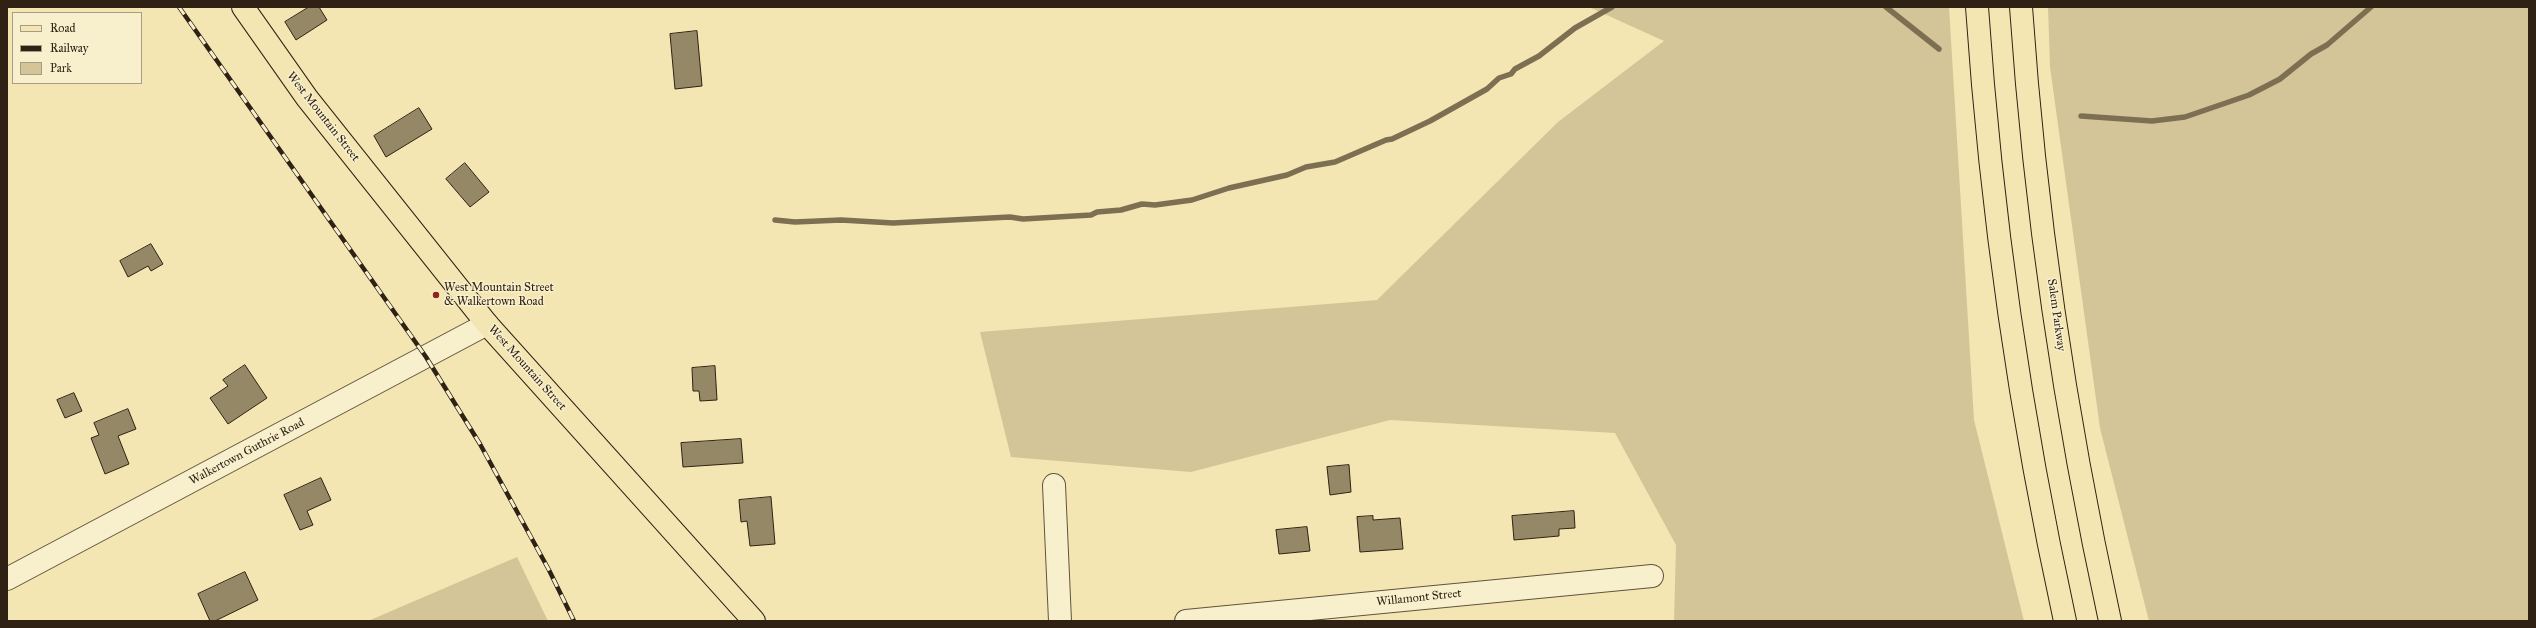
<!DOCTYPE html>
<style>
body{margin:0}
#map{position:relative;width:2536px;height:628px;overflow:hidden;background:#f4e6b2;font-family:"IM FELL Great Primer",serif}
canvas{display:block}
.frame{position:absolute;inset:0;border:8px solid #2f2214;pointer-events:none}
.legend{position:absolute;left:12px;top:12px;width:130px;height:72px;box-sizing:border-box;background:#f8efcd;border:1px solid #a89d83;margin:0;padding:5px 7px;list-style:none;font-size:12px;color:#2f2214}
.legend li{display:flex;align-items:center;gap:8px;height:20px}
.legend b{width:20px;border:1px solid #a89d83}
</style>
<div id="map">
<canvas width="2536" height="628"></canvas>
<div class="frame"></div>
<ul class="legend">
<li><b style="height:5px;background:#f4e6b2"></b>Road</li>
<li><b style="height:5px;background:#2f2214"></b>Railway</li>
<li><b style="height:11px;background:#d3c597"></b>Park</li>
</ul>
</div>
<script>
const context = document.querySelector('canvas').getContext('2d');
context.lineJoin = 'round';
function paint(path, color) {
  context.fillStyle = color;
  context.fill(path, 'evenodd');
}
function trace(path, color, width, dash) {
  context.strokeStyle = color;
  context.lineWidth = width;
  context.lineCap = dash ? 'butt' : 'round';
  context.setLineDash(dash || []);
  context.stroke(path);
}
function drawText(font, color, halo, rows, align = 'center') {
  context.font = font + ' "IM FELL Great Primer",serif';
  context.lineWidth = 3;
  context.setLineDash([]);
  context.textBaseline = 'middle';
  context.strokeStyle = halo;
  context.fillStyle = color;
  for (const [text, x, y, turn = 0] of rows) {
    context.save();
    context.translate(x, y);
    context.rotate((+turn || 0) * Math.PI / 180);
    context.textAlign = isNaN(turn) ? turn : align;
    if (halo) context.strokeText(text, 0, 0);
    context.fillText(text, 0, 0);
    context.restore();
  }
}
const green = new Path2D(`
 M1589 7H1949L1974 420 2024 621H1674L1676 545 1615 433 1390 420 1191 472 1011 457 980 332 1377 300 1558 122 1664 41Z
 M2048 7H2529V621H2149L2100 428 2050 67Z
 M517 557 548 621H368Z`);
const stream = new Path2D(`
 M1886 7 1939 49
 M2081 116 2152 121 2185 117 2249 95 2280 79 2311 54 2327 45 2371 7
 M775 220 795 222 841 220 893 223 1010 217 1023 219 1091 215 1097 212 1121 210 1142 204 1155 205 1192 200 1229 188 1287 175 1306 167 1335 162 1386 140 1392 139 1430 121 1487 89 1499 78 1511 74 1515 69 1539 56 1575 28 1612 7`);
const building = new Path2D(`
 M309 7H319L327 20 296 40 285 22Z
 M697 31 702 86 675 89 670 34Z
 M419 108 432 129 386 157 374 136Z
 M465 163 489 192 470 207 446 179Z
 M151 244 163 264 151 271 148 266 128 277 120 261Z
 M245 365 267 398 228 424 210 398 228 386 223 380Z
 M715 366 717 400 700 401 699 391H693L692 368Z
 M74 393 82 411 65 418 57 400Z
 M128 409 136 429 118 436 129 464 105 474 91 438 99 435 94 423Z
 M741 439 743 463 683 467 681 443Z
 M1349 465 1351 492 1330 495 1327 467Z
 M321 478 331 500 307 511 313 525 300 530 284 495Z
 M771 497 775 544 750 546 747 521 741 522 739 500Z
 M1574 511 1575 528 1559 529V536L1514 540 1512 516Z
 M1373 516V520L1400 518 1403 549 1360 552 1357 517Z
 M1307 527 1310 551 1279 554 1276 530Z
 M245 572 258 600 215 621H210L198 594Z`);
const minor = new Path2D(`
 M1054 485 1060 621
 M7 579 487 324
 M1186 621 1652 576`);
const major = new Path2D(`
 M243 7 307 98 487 324 754 621`);
const highway = new Path2D(`
 M1977 7C1991 213 2021 420 2065 621
 M2021 7C2035 213 2066 419 2110 621`);
const rail = new Path2D(`
 M179 7 426 357 480 444 549 570 574 621`);
const markers = [
 [436,295,4,"#8f2418"]
];
const streetNames = [
 ["West Mountain Street",323,117,52],
 ["Salem Parkway",2056,315,82],
 ["West Mountain Street",527,368,48],
 ["Walkertown Guthrie Road",247,452,-28],
 ["Willamont Street",1419,598,-6]
];
const poiNames = [
 ["West Mountain Street",444,288],
 ["& Walkertown Road",444,302]
];
paint(green, '#d3c597');
trace(stream, '#7d6f52', 5.5);
paint(building, '#958866');
trace(building, '#2f2214', 1);
trace(minor, '#60533c', 24);
trace(major, '#2f2214', 24);
trace(highway, '#2f2214', 24);
trace(minor, '#f8efcd', 22);
trace(major, '#f4e6b2', 22);
trace(highway, '#f4e6b2', 22);
trace(rail, '#2f2214', 4.5);
trace(rail, '#f8efcd', 3, [9]);
for (const [x, y, r, color] of markers) {
  const dot = new Path2D();
  dot.arc(x, y, r, 0, 2 * Math.PI);
  context.fillStyle = color;
  context.fill(dot);
  trace(dot, '#f8efcd', 1.5);
}
drawText('12px', '#2f2214', '#f8efcd', streetNames);
drawText('12px', '#2f2214', '#f8efcd', poiNames, 'left');
</script>
